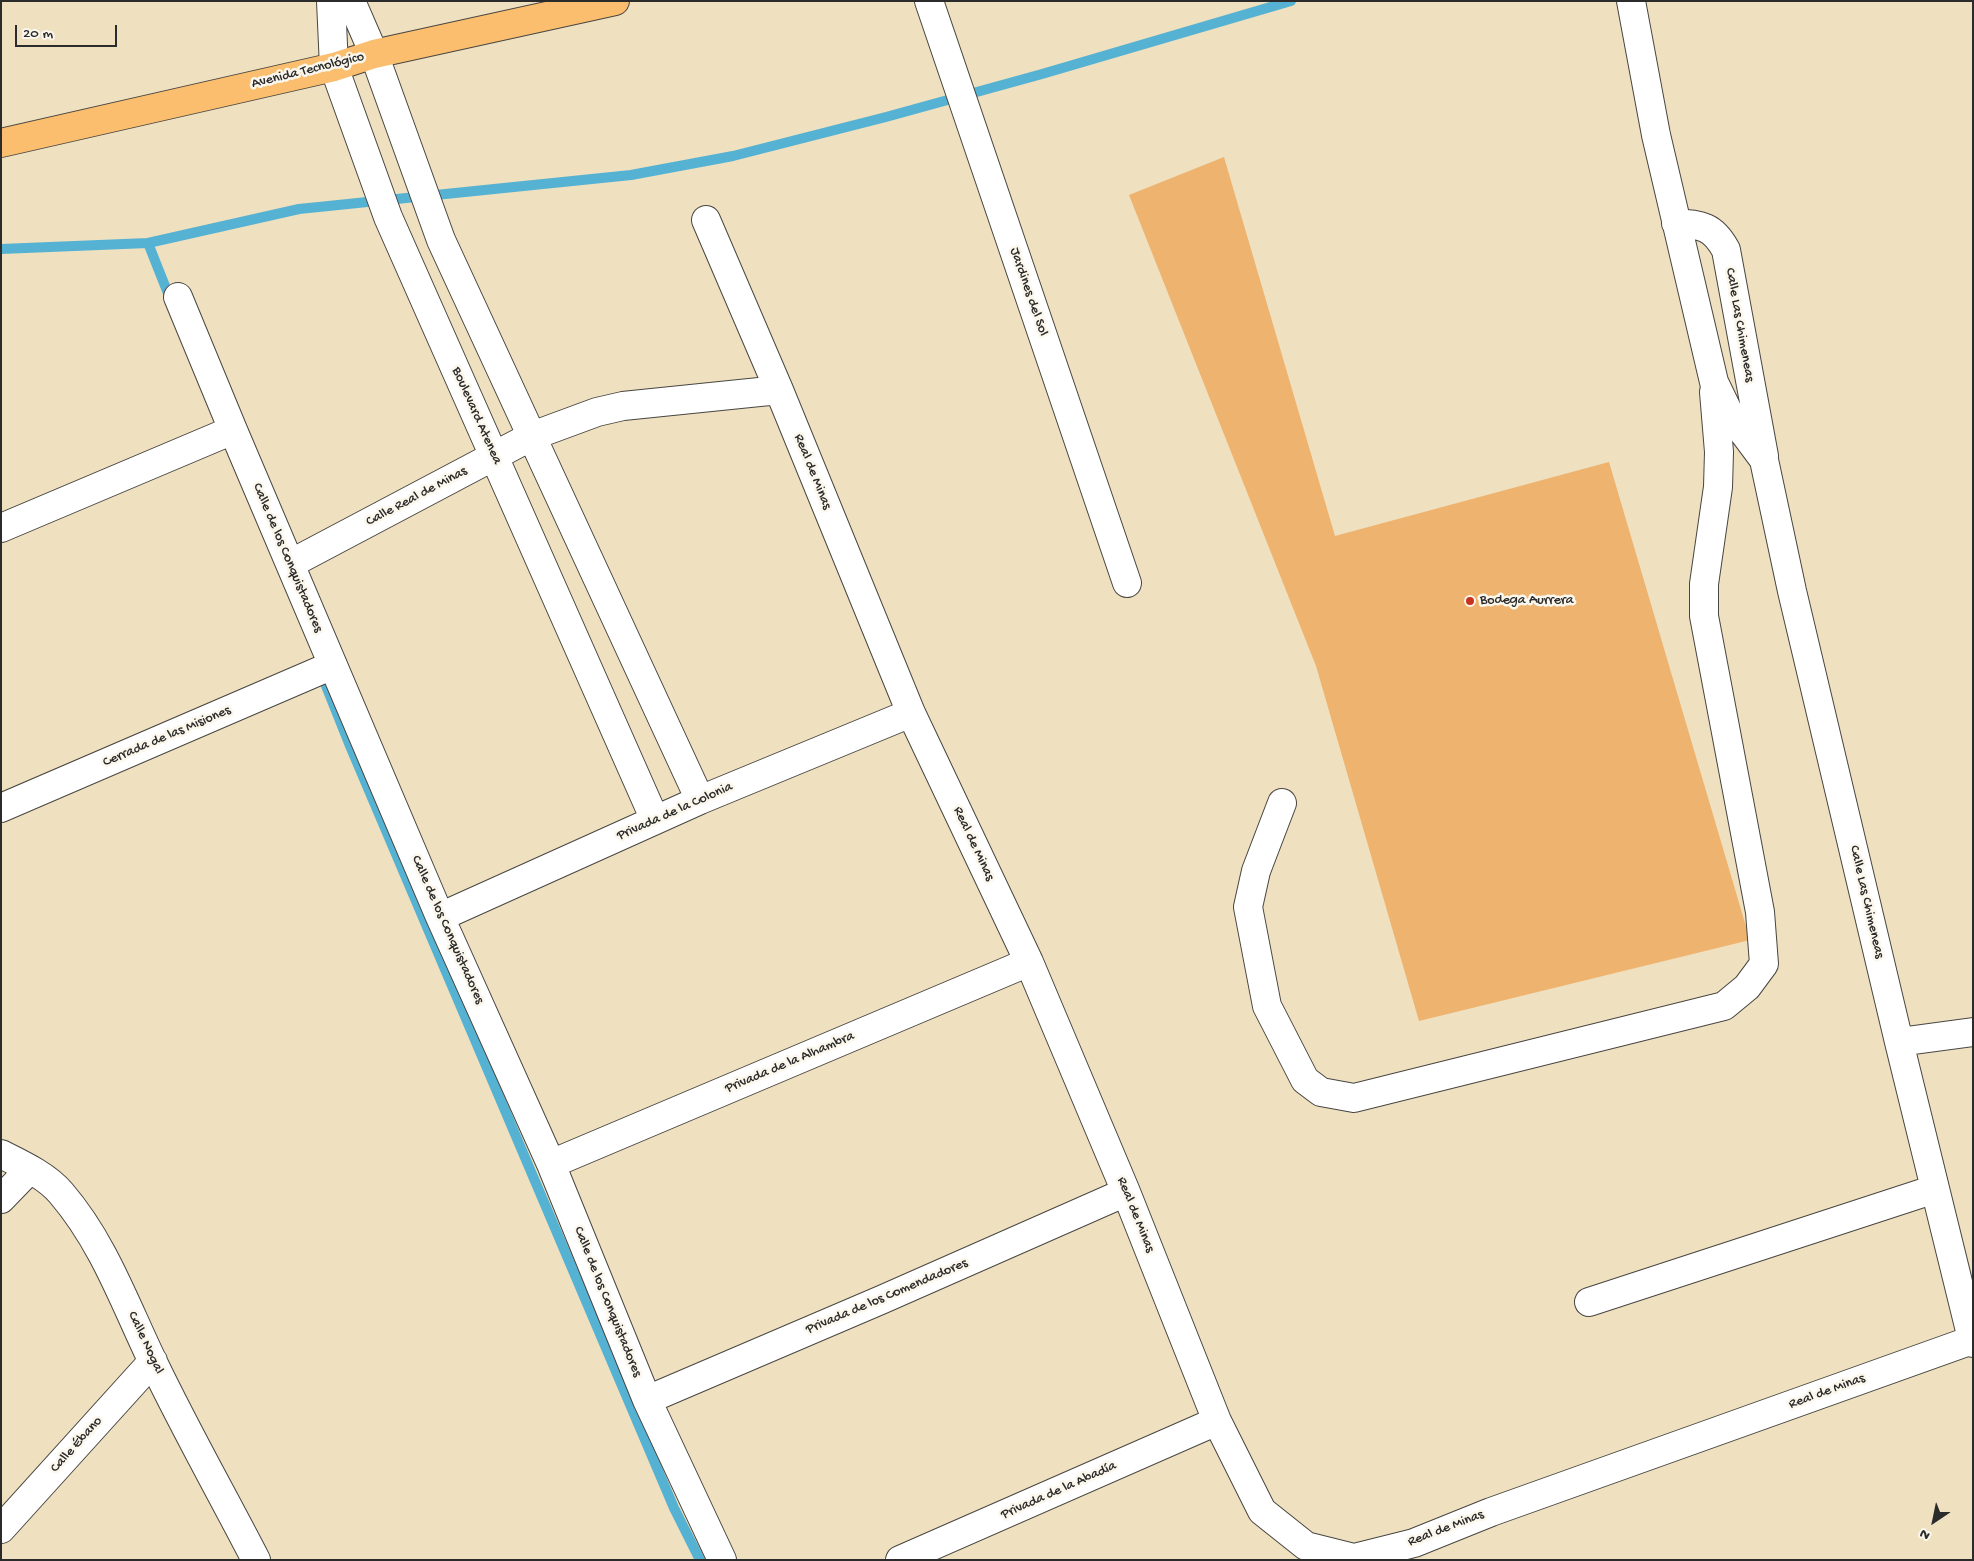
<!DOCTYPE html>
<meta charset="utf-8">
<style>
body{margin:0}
#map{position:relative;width:1974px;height:1561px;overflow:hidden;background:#efe0c0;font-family:"Gochi Hand",sans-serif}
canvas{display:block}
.frame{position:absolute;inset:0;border:2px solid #2b2b2b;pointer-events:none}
.north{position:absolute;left:1909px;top:1496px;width:50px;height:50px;-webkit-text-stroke:4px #fbf7ec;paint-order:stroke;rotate:214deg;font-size:14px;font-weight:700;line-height:20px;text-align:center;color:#2b2b2b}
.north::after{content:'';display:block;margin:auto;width:18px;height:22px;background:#2b2b2b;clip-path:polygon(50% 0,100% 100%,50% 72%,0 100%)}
.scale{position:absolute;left:15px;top:25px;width:102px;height:22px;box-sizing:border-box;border:2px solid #2b2b2b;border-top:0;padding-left:6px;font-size:15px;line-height:18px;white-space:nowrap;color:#2b2b2b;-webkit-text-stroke:4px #fbf7ec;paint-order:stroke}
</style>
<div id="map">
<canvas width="1974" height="1561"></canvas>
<div class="frame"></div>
<div class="north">N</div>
<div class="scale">20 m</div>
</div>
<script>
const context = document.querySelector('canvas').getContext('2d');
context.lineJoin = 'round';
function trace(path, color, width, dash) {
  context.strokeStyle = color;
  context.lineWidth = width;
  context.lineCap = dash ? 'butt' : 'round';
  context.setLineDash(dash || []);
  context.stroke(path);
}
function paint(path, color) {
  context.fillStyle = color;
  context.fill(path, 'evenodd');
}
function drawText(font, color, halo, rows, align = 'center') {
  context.font = font + ' "Gochi Hand",sans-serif';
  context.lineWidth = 5;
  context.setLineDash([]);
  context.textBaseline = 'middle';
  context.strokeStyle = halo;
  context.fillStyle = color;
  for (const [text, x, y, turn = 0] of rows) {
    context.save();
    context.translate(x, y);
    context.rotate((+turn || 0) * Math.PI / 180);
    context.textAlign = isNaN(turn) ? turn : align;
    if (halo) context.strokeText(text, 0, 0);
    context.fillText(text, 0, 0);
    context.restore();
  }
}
const stream = new Path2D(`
 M148 243 171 301
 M1 249 148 243 299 209 631 175 733 156 886 117 1042 74 1291 1
 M320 671 350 746 674 1508 700 1560`);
const building = new Path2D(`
 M1224 157 1335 536 1609 462 1750 940 1419 1021 1316 666 1129 195Z`);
const minor = new Path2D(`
 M331 1 334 67 388 217 655 820
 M351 1 374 54 441 240 700 800
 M929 1 1127 583
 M1631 1 1656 135 1714 382 1729 413 1764 460 1792 591 1899 1042 1973 1343
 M706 220 779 390 911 713 1029 962 1126 1192 1217 1421 1262 1511 1306 1546 1354 1558 1414 1543 1491 1512 1972 1340
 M1676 223C1702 225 1713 226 1726 250L1764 456
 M178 297 233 430 440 917 551 1164 647 1400 722 1560
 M1 528 233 430
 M290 564 532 436 597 412 623 406 779 390
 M1282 803 1256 871 1248 907 1267 1006 1305 1080 1321 1092 1354 1098 1724 1006 1747 987 1764 964 1760 912 1704 616V584L1718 487 1719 452 1714 392
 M1 808 333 665
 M440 917 700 800 911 713
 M1899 1042 1973 1032
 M1 1154C21 1164 47 1176 61 1193 104 1243 125 1304 153 1362 185 1429 222 1494 256 1560
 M551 1164 1029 962
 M1 1199 30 1169
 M1589 1302 1935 1189
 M647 1400 881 1300 1126 1192
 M1 1529 153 1361
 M900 1560 1217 1421`);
const major = new Path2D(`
 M1 143 334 67 374 54 615 1`);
const markers = [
 [1470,601,5,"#c8321e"]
];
const streetNames = [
 ["Avenida Tecnológico",308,71,-14],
 ["Jardines del Sol",1028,292,71],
 ["Calle Las Chimeneas",1739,325,80],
 ["Boulevard Atenea",476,416,66],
 ["Real de Minas",812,472,68],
 ["Calle Real de Minas",417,497,-28],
 ["Calle de los Conquistadores",287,558,67],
 ["Cerrada de las Misiones",167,737,-23],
 ["Privada de la Colonia",675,812,-24],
 ["Real de Minas",973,844,65],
 ["Calle Las Chimeneas",1866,902,77],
 ["Calle de los Conquistadores",447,930,66],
 ["Privada de la Alhambra",790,1063,-23],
 ["Real de Minas",1135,1215,68],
 ["Privada de los Comendadores",887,1297,-23],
 ["Calle de los Conquistadores",607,1302,68],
 ["Calle Nogal",145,1343,65],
 ["Real de Minas",1827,1392,-20],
 ["Calle Ébano",77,1445,-48],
 ["Privada de la Abadía",1059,1491,-24],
 ["Real de Minas",1446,1529,-21]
];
const poiNames = [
 ["Bodega Aurrera",1480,601]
];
trace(stream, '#55b2d3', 10);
paint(building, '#edb36f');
trace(minor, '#484641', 30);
trace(major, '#484641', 30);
trace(minor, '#fff', 28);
trace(major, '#fbbe6e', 28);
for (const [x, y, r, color] of markers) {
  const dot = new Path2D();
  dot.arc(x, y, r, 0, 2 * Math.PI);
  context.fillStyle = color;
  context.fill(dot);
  trace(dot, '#fbf7ec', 2);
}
drawText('14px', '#2b2b2b', '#fbf7ec', streetNames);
drawText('14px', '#2b2b2b', '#fbf7ec', poiNames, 'left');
</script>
